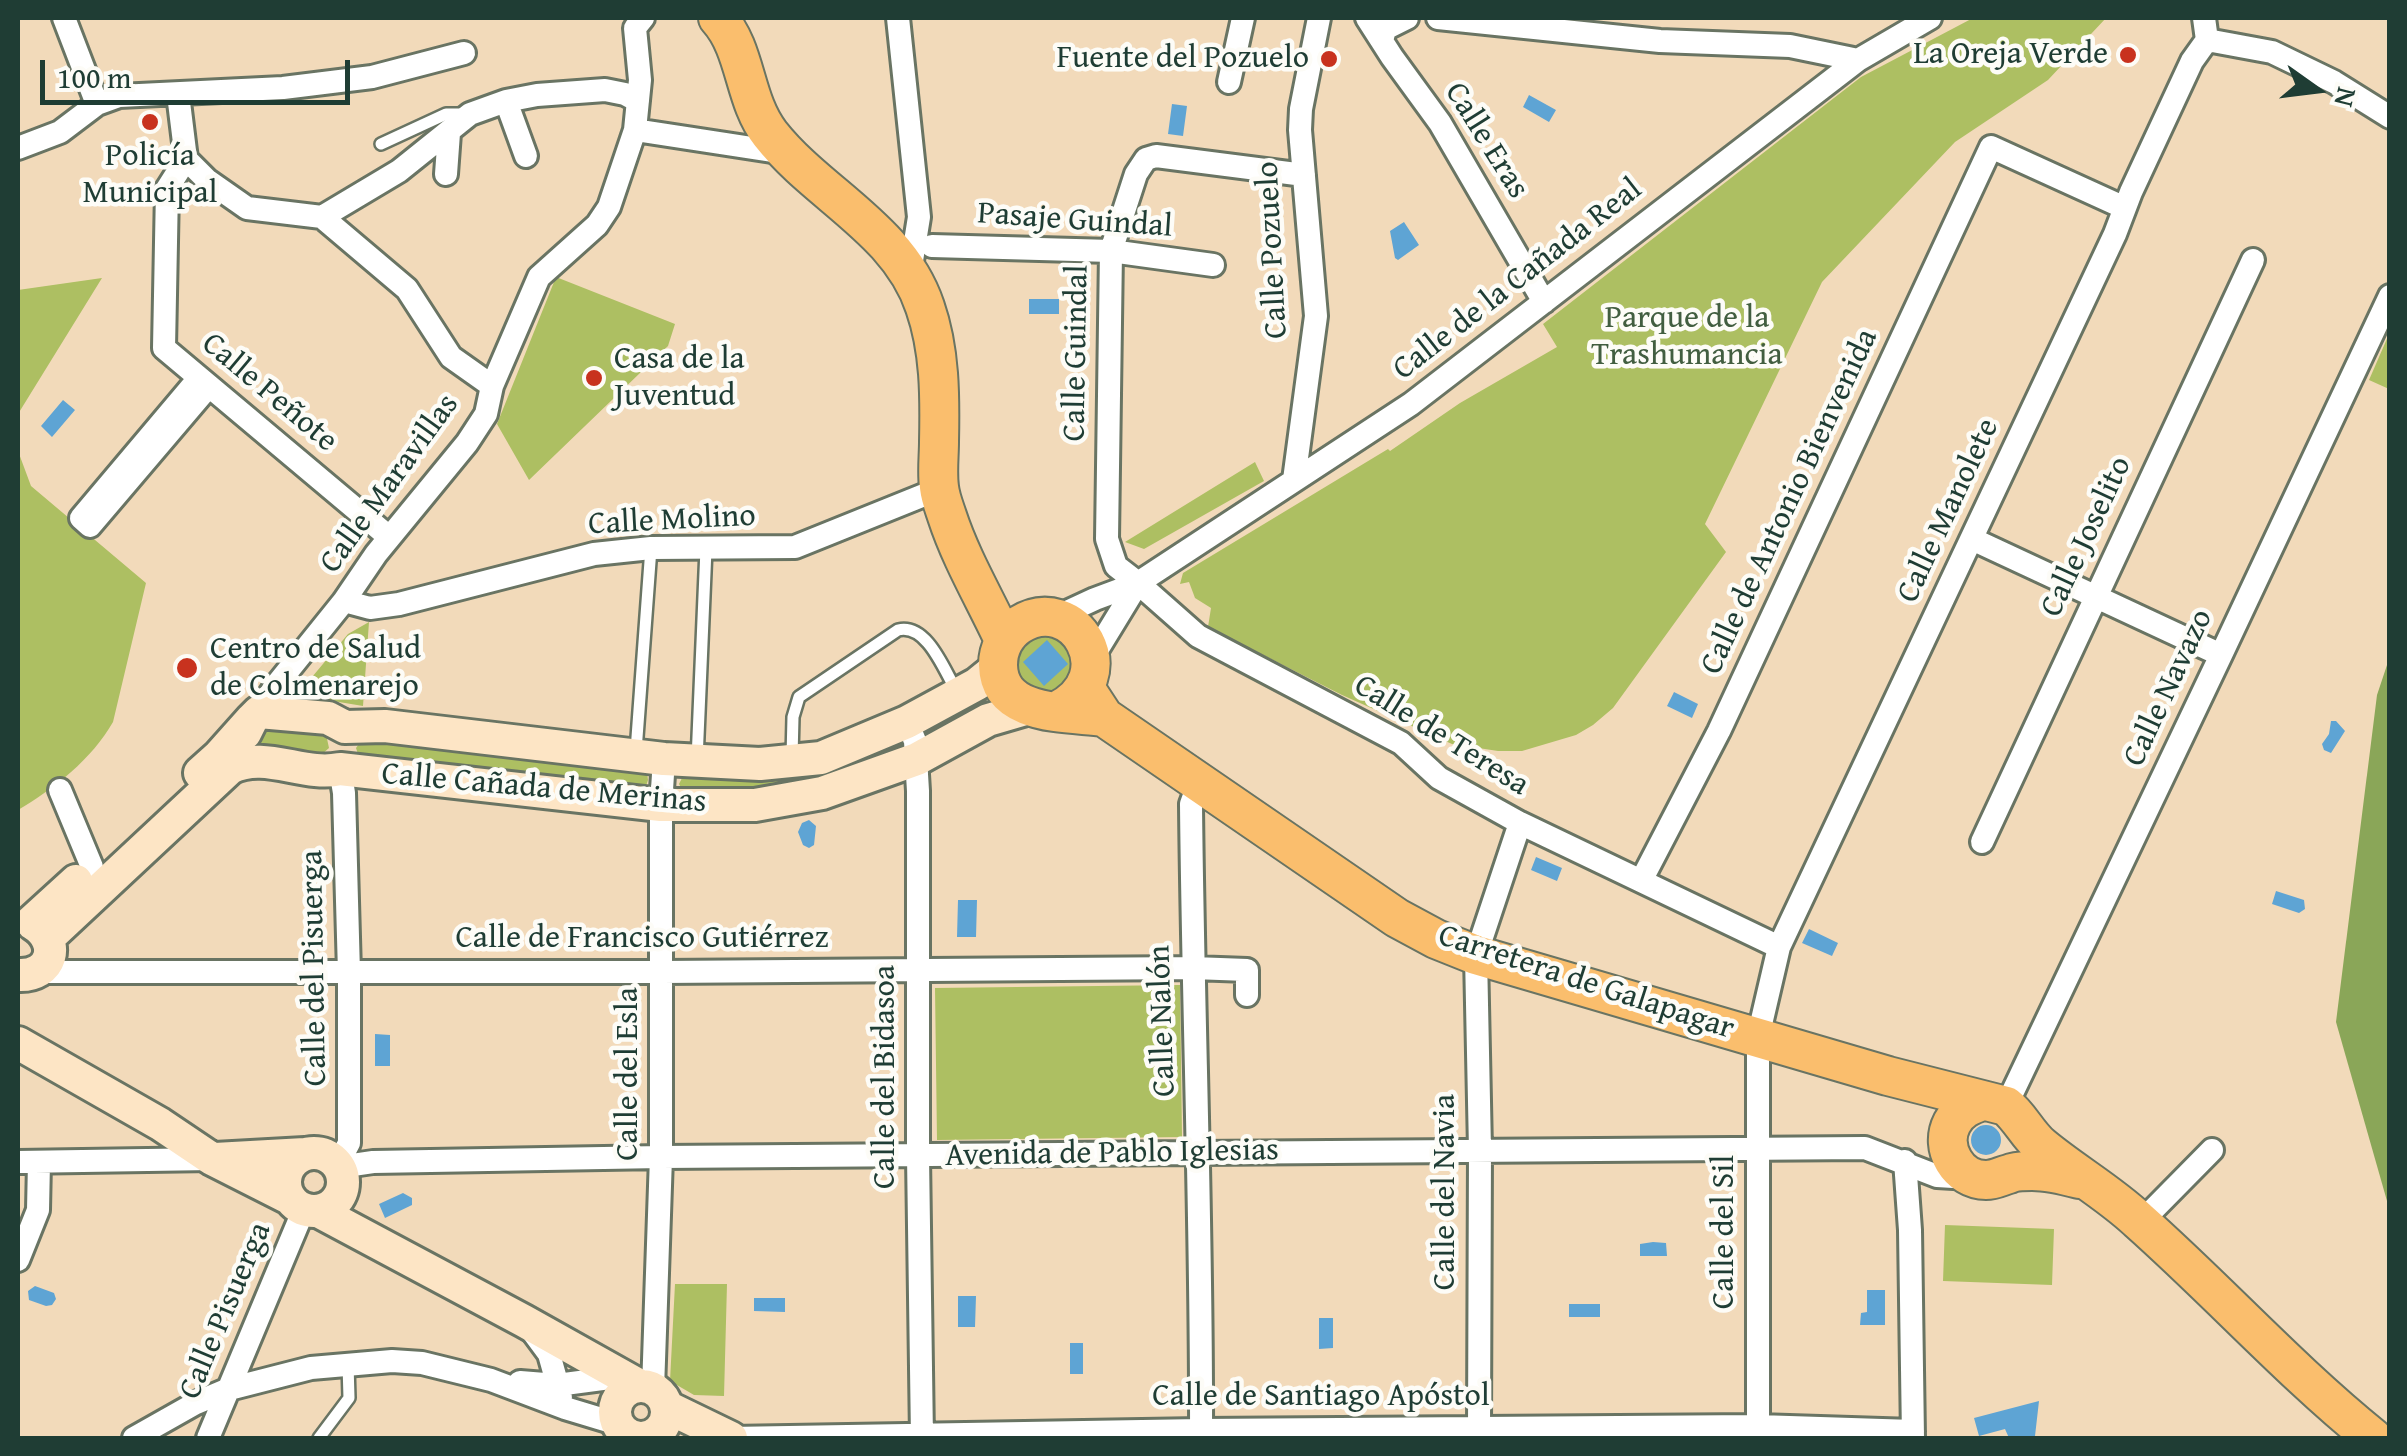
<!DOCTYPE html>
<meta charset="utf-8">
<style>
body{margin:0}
#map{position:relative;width:2407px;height:1456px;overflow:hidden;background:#f2daba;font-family:"Gentium Book Plus",serif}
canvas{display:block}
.frame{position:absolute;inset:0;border:20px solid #1f3d34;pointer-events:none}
.north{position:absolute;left:2267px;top:40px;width:100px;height:100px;-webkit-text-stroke:8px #fdfcf7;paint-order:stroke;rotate:104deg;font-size:28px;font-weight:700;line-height:40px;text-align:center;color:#1f3d34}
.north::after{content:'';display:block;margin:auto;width:35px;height:45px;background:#1f3d34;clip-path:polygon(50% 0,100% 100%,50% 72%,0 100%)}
.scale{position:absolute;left:40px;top:60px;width:310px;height:45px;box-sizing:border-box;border:5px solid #1f3d34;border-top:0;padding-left:12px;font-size:30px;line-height:35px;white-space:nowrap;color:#1f3d34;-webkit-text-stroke:8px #fdfcf7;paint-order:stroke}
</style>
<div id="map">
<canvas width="2407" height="1456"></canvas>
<div class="frame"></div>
<div class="north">N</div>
<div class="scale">100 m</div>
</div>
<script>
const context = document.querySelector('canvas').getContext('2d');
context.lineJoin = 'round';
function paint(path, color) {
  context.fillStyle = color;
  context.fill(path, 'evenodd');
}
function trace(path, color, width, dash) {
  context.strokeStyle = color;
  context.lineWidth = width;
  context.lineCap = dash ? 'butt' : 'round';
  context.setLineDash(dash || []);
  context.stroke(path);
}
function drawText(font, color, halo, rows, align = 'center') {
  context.font = font + ' "Gentium Book Plus",serif';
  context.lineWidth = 9;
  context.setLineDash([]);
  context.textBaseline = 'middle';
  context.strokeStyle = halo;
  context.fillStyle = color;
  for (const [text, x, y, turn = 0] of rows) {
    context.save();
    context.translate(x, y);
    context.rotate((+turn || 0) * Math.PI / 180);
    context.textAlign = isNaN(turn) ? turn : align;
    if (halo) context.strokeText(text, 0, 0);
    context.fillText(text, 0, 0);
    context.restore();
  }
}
const green = new Path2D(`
 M1973 18H2106L2048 80 1955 142 1822 282 1705 524 1726 552 1613 708 1593 725 1576 735 1522 751H1498L1452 744 1342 695 1208 627 1211 608 1195 598 1189 582 1180 584 1183 573 1388 449 1390 451 1460 403 1557 347 1543 324 1861 77Z
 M556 277 675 324 668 346 529 480 497 424Z
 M102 278 18 414V290Z
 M2389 334V389L2369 380Z
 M18 451 31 486 146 583 113 722C92 759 54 789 18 810Z
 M1255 462 1264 481 1144 549 1125 542Z
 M369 622 363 706 297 695 348 634Z
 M1042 631 1071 644 1075 677 1049 697 1020 686C1011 651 1011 651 1042 631Z
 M264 728 326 734 329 748 321 755 263 748 258 738Z
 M364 737 647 772 648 780 645 789 359 757 356 748Z
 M897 743 898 750 825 778 757 791H683L679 784 684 774Z
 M1180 985 1182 1137 937 1140 935 988Z
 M1945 1225 2054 1229 2052 1285 1943 1281Z
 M675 1284H727L724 1396 694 1395 670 1381Z`);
const forest = new Path2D(`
 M2389 659V1208L2336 1022 2377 695Z`);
const water = new Path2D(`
 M1529 95 1556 110 1549 122 1523 107Z
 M1172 104 1187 106 1183 136 1168 134Z
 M1404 222 1419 245 1398 260 1395 258 1390 231Z
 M1029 299H1059V314H1029Z
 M63 400 75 410 52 437 41 426Z
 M1047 640 1068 664 1044 686 1023 662Z
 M1674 692 1698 704 1692 718 1667 706Z
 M2331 721H2336L2345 731 2331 753 2324 750 2322 744 2329 734Z
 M809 820 816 826 814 845 809 848 803 845 798 832 802 823Z
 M1536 857 1562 868 1557 881 1531 870Z
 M2276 891 2304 900 2305 909 2299 913 2272 904Z
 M958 900H977L976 937H957Z
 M1809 929 1838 943 1832 956 1802 943Z
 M375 1034 390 1035V1066H375Z
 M1971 1140a15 15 0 1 1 30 0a15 15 0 1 1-30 0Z
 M403 1193 412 1198V1205L385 1218 379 1204Z
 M1653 1242 1666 1243 1667 1256H1640V1244Z
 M35 1286 54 1293 56 1299 52 1305 46 1306 29 1300 28 1291Z
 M1867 1290H1885V1325H1860L1861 1313 1867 1312Z
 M958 1296H976L975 1327H958Z
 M754 1298H785V1312L754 1311Z
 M1569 1304H1600V1317H1569Z
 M1319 1318H1333V1348L1319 1349Z
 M1070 1343H1083V1374H1070Z
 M2039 1401 2035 1436 2009 1438 2005 1429 1979 1436 1974 1418Z`);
const lane = new Path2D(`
 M381 144 446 114H466
 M636 751 651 548
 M792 757 793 717 799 697 898 630C927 623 944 670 956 690
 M697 760 706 549
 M319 1438 349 1398 348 1364`);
const street = new Path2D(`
 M64 18 97 104
 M898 18 919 217 910 273
 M1367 18 1392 57 1440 123 1544 302
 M1438 18 1660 41 1790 46 1858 60
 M2207 40 2272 52 2334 82 2390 117
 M1382 41 1385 29 1407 18
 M1229 82 1243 18
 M178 94 186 159 207 180 247 208 322 217 407 289 451 357 492 386
 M506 101 526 156
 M635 130 785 153
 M18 148 60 132 97 104 119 96 283 88 372 77 464 53
 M186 159 167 189 164 348 389 537
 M446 174 449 133
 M1304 175 1156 156 1146 159 1136 174 1111 251 1107 539 1116 566 1138 583 1198 636 1401 743 1439 778 1520 823 1779 947
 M322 217 399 171 470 114 506 101 537 95 605 90 625 94 638 101
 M932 246 1111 251 1213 265
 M199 378 81 518 90 526 209 386
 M1294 480 1316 316 1300 130 1301 109 1319 18
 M1972 539 2221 655
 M344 601 370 608 399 604 594 554 651 548 795 547 939 489
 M1054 618 1095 599 1138 583 1411 404 1858 60 1930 18
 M1091 660 1138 583
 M259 712 274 688 344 601 376 554 467 443 486 414 492 386 539 277 597 225 609 207 635 130 640 80 635 28 643 18
 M907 722 915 741 918 791V1156L922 1438
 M1199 782 1191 804C1193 1015 1202 1227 1201 1438
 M60 790 92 867
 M1982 842 2253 260
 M1641 881 1719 731 1991 147 2125 208
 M37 972H662L1193 968 1247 970V995
 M2006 1106 2221 655 2390 296
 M1905 1161 1910 1230 1913 1438
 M18 1162 212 1159
 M338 1164 349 1143V973L344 793 340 769
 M339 1167 373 1162 661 1157 1865 1148 1937 1176 1970 1178
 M2141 1222 2212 1150
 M18 1260 38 1210 39 1162
 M532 1331 549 1354 561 1397
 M520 1382 557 1385 625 1376
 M653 1389 661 1157V805L664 759
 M1758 1426V1037L1779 947 2115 234 2131 192 2192 61 2207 40 2204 18
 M1479 1429 1480 1150 1476 955 1520 823
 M134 1438 196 1403 229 1389 311 1368 392 1361 422 1363 491 1380 565 1408 618 1424
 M208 1438 304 1209
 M730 1438 1201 1430 1758 1426 1913 1431`);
const secondary = new Path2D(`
 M345 727 385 726 664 759 760 764 821 758 907 722 977 684 998 667
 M245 733 252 719 259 712 328 718 345 727
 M200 773 219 756 252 719
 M31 922 76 881
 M48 938 230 768C265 750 303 777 340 769L661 805H755L822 793 917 759 988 720 1029 708
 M18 975C52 977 62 942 33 924
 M18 1043 160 1124 212 1159 289 1198
 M285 1182a29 29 0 1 1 58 0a29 29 0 1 1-58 0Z
 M215 1159 305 1154
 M318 1211 524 1321 640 1386
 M615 1412a26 26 0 1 1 52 0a26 26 0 1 1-52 0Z
 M667 1407 731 1438`);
const primary = new Path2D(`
 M718 18C747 50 743 99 770 134 818 195 899 229 925 307 940 350 940 396 939 442 939 456 937 472 939 487 940 497 944 507 947 516 961 559 985 599 1004 640
 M1085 688 1104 717 1397 918 1436 939 1476 955 1888 1076 2006 1106C2020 1117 2027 1134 2041 1146 2072 1172 2108 1192 2138 1220 2218 1291 2290 1371 2373 1438
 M1057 711C1127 676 1074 590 1019 625 1006 634 998 649 998 665 999 717 1067 712 1104 717
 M1983 1101C1970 1105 1959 1110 1952 1123 1939 1148 1958 1180 1986 1180 1995 1180 2001 1176 2009 1174 2015 1171 2025 1171 2032 1171 2048 1171 2064 1175 2079 1179`);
const markers = [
 [2128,55,10,"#c8321e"],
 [1329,59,10,"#c8321e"],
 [150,122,10,"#c8321e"],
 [594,378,10,"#c8321e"],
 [187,668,12,"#c8321e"]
];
const poiNames = [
 ["La Oreja Verde",2108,55],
 ["Fuente del Pozuelo",1309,59],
 ["Policía",150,157,"center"],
 ["Municipal",150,194,"center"],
 ["Casa de la",614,360,"left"],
 ["Juventud",614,397,"left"],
 ["Centro de Salud",210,650,"left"],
 ["de Colmenarejo",210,687,"left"]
];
const streetNames = [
 ["Calle Eras",1486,141,58],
 ["Pasaje Guindal",1075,221,4],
 ["Calle Pozuelo",1273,250,-93],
 ["Calle de la Cañada Real",1518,280,-38],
 ["Calle Guindal",1077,353,-89],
 ["Calle Peñote",269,393,40],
 ["Calle Maravillas",390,484,-54],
 ["Calle de Antonio Bienvenida",1790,502,-65],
 ["Calle Manolete",1949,511,-65],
 ["Calle Molino",672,521,-3],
 ["Calle Joselito",2087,537,-65],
 ["Calle Navazo",2169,688,-65],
 ["Calle de Teresa",1441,736,32],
 ["Calle Cañada de Merinas",544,789,5],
 ["Calle de Francisco Gutiérrez",642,939],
 ["Calle del Pisuerga",315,968,-91],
 ["Carretera de Galapagar",1586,983,18],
 ["Calle Nalón",1163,1021,-92],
 ["Calle del Esla",629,1074,-90],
 ["Calle del Bidasoa",886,1077,-90],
 ["Avenida de Pablo Iglesias",1112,1154,-1],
 ["Calle del Navia",1446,1192,-90],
 ["Calle del Sil",1725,1232,-90],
 ["Calle Pisuerga",226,1311,-67],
 ["Calle de Santiago Apóstol",1321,1397]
];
const parkNames = [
 ["Parque de la",1687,319],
 ["Trashumancia",1687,356]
];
paint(green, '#adbf62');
paint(forest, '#8aa658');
paint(water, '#5ea4d4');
trace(lane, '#697463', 16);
trace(street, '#697463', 28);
trace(secondary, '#697463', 38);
trace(primary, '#697463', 42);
trace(lane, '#fff', 11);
trace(street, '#fff', 22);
trace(secondary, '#fde5c5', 32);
trace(primary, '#fabe6d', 38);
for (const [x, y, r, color] of markers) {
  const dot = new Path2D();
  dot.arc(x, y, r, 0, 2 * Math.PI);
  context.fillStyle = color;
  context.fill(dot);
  trace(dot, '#fdfcf7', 4);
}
drawText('32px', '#1f3d34', '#fdfcf7', poiNames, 'right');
drawText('32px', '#1f3d34', '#fdfcf7', streetNames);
drawText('32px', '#425e40', '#fdfcf7', parkNames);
</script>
